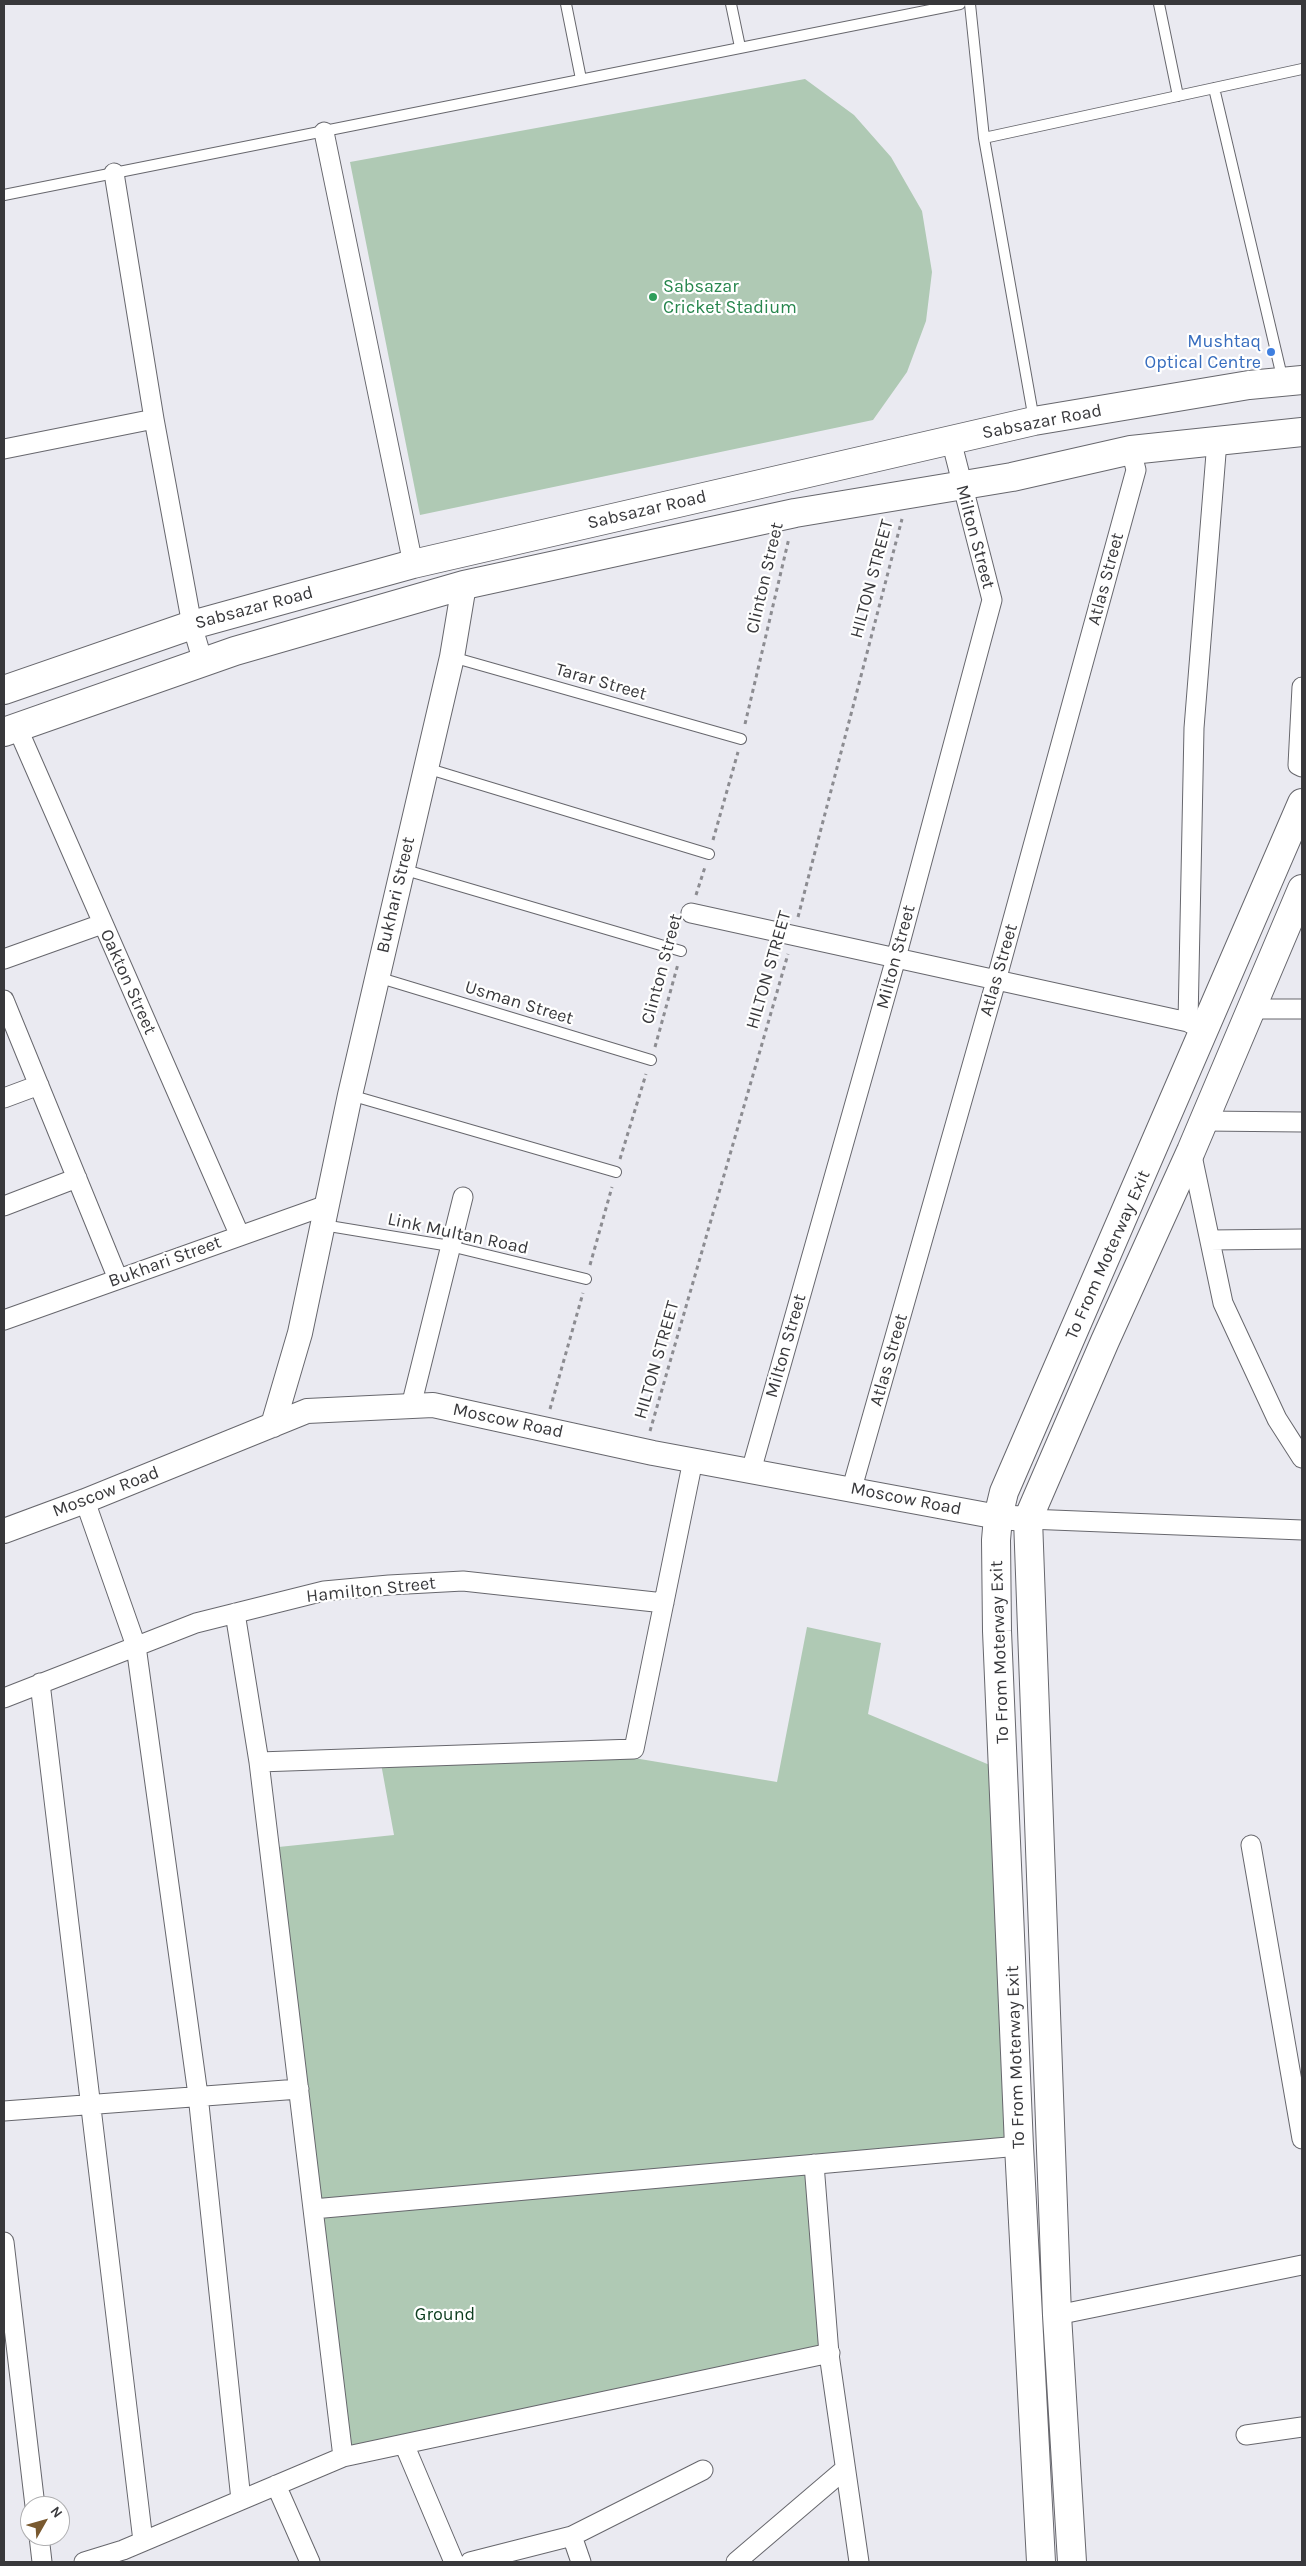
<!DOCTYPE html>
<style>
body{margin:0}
#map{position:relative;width:1306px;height:2566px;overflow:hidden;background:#eaeaf1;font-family:Karla,sans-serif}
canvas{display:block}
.frame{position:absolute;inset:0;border:5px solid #38383b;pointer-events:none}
.north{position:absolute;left:20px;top:2496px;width:50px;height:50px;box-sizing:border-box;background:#fff;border:1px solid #afafb1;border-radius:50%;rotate:52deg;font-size:14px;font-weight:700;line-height:20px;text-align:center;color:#38383b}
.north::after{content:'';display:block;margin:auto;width:18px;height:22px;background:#79592f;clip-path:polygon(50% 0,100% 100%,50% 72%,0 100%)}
</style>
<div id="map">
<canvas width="1306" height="2566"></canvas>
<div class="frame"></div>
<div class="north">N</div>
</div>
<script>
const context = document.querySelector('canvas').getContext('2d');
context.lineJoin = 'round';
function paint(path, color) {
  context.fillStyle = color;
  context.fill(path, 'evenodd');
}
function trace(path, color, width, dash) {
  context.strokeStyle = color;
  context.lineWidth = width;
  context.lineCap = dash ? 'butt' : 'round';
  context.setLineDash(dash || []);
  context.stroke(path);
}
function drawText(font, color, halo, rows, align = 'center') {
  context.font = font + ' Karla,sans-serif';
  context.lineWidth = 4.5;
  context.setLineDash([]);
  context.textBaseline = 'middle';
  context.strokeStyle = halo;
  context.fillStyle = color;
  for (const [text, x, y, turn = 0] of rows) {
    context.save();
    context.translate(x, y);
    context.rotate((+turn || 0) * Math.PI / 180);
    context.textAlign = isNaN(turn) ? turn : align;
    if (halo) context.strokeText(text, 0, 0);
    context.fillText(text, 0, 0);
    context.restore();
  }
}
const green = new Path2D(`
 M805 79 854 115 891 157 922 211 932 272 926 321 907 372 873 420 420 515 350 162Z
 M807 1627 881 1643 868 1714 1004 1771 1019 2146 814 2164 830 2353 343 2457 269 1848 394 1835 380 1758H634L777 1782Z`);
const path = new Path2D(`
 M745 724 789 538
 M713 840 738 752
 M696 895 705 867
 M798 917 902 519
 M655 1047 678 964
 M620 1159 646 1074
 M590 1265 612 1187
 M550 1409 583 1293
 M650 1431 788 954`);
const service = new Path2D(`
 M566 4 581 79
 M731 4 740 47
 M970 4 984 138 1034 420
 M1159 4 1178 96
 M1214 88 1283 381
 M984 138 1302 69
 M4 195 960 4
 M452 657 741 739
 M426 768 709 854
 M402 869 681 951
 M377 977 651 1060
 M350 1095 616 1172
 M323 1225 450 1246 586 1279`);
const minor = new Path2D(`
 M324 132 413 564
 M114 173 154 419 192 625 203 662
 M4 449 154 419
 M1302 687 1298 765 1302 767
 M17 727 240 1236
 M691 913 1188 1022
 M4 959 102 924
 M4 1000 118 1279
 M1251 1009H1302
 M1203 1030 1188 1022 1194 728 1217 441
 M4 1098 39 1085
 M1204 1121 1302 1122
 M1191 1151 1223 1303 1277 1419 1302 1458
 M4 1206 77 1178
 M1210 1240 1302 1239
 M4 1320 327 1205
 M411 1406 463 1197
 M751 1471 896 958 992 600 951 440
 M852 1488 996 981 1136 470 1131 450
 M85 1501 136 1646 198 2095 241 2500
 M1028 1519 1302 1530
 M235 1613 259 1762 343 2457
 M40 1683 143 2541
 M4 1698 196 1623 324 1591 389 1585 463 1581 664 1603
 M259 1762 634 1749 693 1460
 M1251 1845 1302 2139
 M4 2111 299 2089
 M814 2164 829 2354 859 2562
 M313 2209 1019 2146
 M4 2242 35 2506
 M1057 2315 1302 2265
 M1246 2435 1302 2427
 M404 2444 454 2562
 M276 2485 310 2562
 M39 2536 42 2562
 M572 2536 581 2562
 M84 2562 123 2550 343 2457 830 2353
 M470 2562 572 2536 703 2470
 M736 2562 845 2469`);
const tertiary = new Path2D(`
 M273 1425 300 1333 350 1095 452 657 464 585
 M4 1531 85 1501 307 1411 433 1405 653 1453 998 1517 1028 1519`);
const secondary = new Path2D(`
 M4 690 192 625 413 564 1034 421 1249 385 1302 380
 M4 732 235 651 464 585 795 513 1012 477 1131 450 1302 432
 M1041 2562 1019 2146 997 1631 996 1540 998 1517 1004 1492 1302 803
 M1072 2562 1057 2315 1028 1519 1105 1341 1191 1151 1302 889`);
const markers = [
 [653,297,5,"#2e9e5b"],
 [1271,352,5,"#3f7fe0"]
];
const leisureNames = [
 ["Sabsazar",663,287],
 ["Cricket Stadium",663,308]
];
const shopNames = [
 ["Mushtaq",1261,342],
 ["Optical Centre",1261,363]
];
const streetNames = [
 ["Sabsazar Road",1042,422,-11],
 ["Sabsazar Road",647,510,-13],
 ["Milton Street",975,537,75],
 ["Clinton Street",765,578,-77],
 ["HILTON STREET",872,579,-75],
 ["Atlas Street",1106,579,-75],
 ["Sabsazar Road",254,608,-15],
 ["Tarar Street",601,682,16],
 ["Bukhari Street",396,895,-77],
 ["Milton Street",896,957,-75],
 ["Clinton Street",662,969,-75],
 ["HILTON STREET",769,970,-74],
 ["Atlas Street",999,970,-74],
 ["Oakton Street",128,982,66],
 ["Usman Street",519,1003,17],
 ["Link Multan Road",458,1234,12],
 ["To From Moterway Exit",1108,1255,-66],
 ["Bukhari Street",165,1262,-20],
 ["Milton Street",786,1346,-74],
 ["HILTON STREET",657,1360,-74],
 ["Atlas Street",889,1360,-74],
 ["Moscow Road",508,1421,12],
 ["Moscow Road",106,1492,-21],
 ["Moscow Road",906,1499,11],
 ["Hamilton Street",371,1590,-6],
 ["To From Moterway Exit",1000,1652,-92],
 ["To From Moterway Exit",1016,2057,-92]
];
const parkNames = [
 ["Ground",445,2315]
];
paint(green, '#afc9b4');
trace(service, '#67676d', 12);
trace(minor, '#67676d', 21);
trace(tertiary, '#67676d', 26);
trace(secondary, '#67676d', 30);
trace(path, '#8c8c91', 3, [4, 4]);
trace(service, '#fff', 10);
trace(minor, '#fff', 19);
trace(tertiary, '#fff', 24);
trace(secondary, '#fff', 28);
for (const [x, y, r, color] of markers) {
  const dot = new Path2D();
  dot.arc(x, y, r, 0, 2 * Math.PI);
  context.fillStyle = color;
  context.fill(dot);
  trace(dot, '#fff', 2);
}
drawText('18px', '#27864d', '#fff', leisureNames, 'left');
drawText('18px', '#366cbe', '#fff', shopNames, 'right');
drawText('18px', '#38383b', '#fff', streetNames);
drawText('18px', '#0c3c1e', '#fff', parkNames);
</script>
